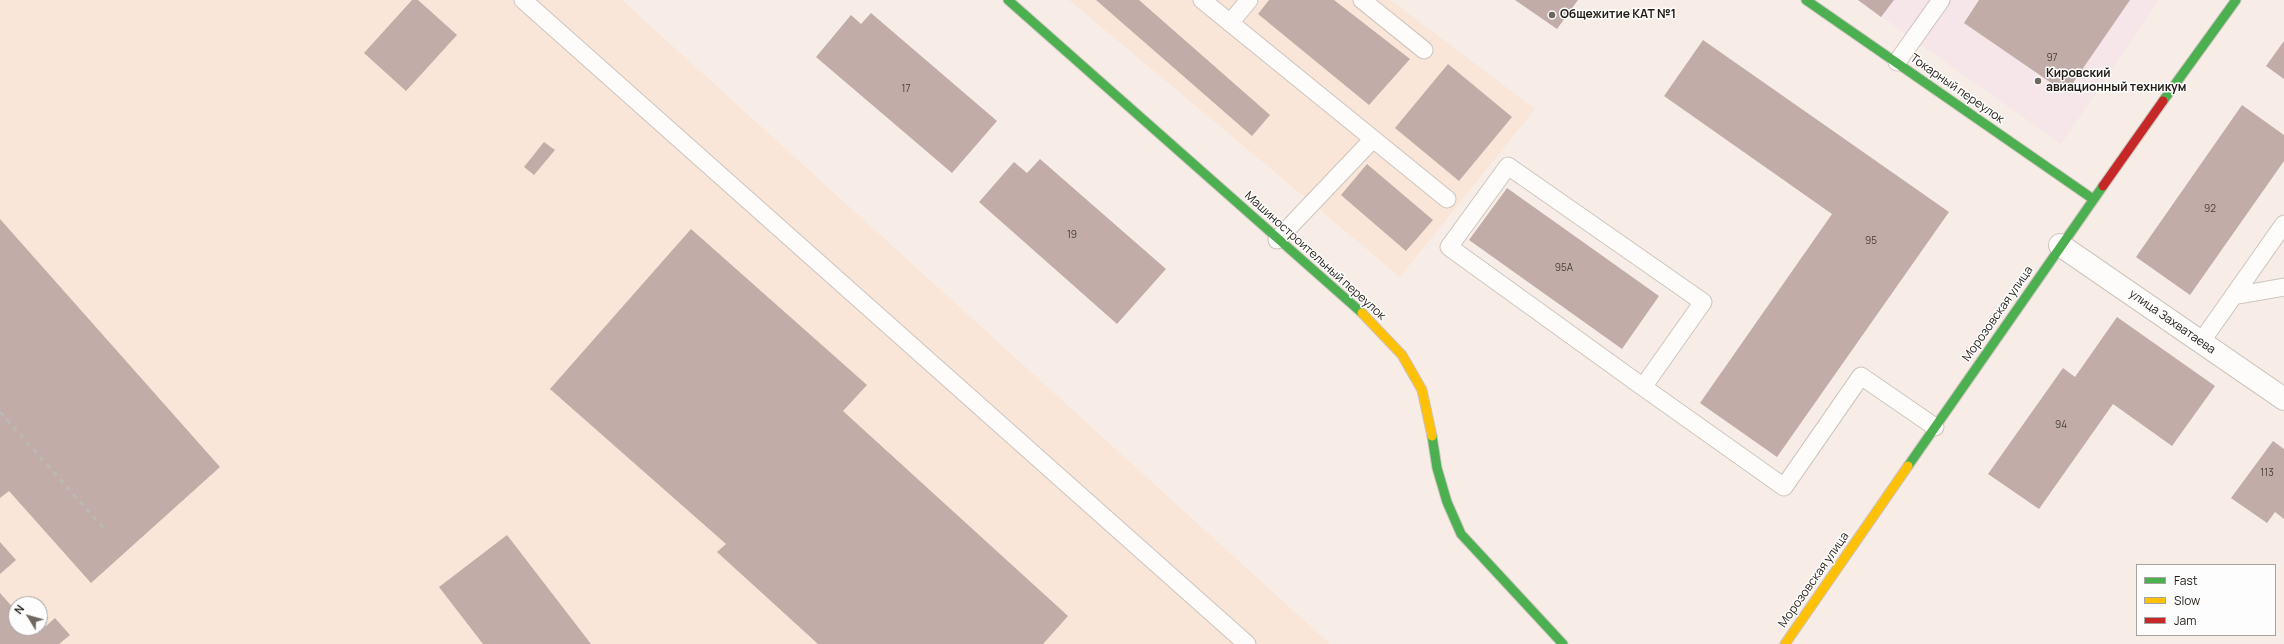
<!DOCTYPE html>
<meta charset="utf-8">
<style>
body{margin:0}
#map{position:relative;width:2284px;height:644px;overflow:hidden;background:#f7ede6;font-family:Manrope,sans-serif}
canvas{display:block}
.legend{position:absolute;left:2136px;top:564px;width:140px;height:72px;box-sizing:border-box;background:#fdfdfd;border:1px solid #a6a3a1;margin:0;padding:5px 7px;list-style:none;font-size:12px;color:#241d17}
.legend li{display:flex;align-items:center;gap:8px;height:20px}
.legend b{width:20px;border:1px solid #a6a3a1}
.north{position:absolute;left:8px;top:596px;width:40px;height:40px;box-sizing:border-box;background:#fdfdfd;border:1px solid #a6a3a1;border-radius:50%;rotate:307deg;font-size:11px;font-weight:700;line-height:16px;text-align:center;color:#241d17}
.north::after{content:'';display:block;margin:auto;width:14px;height:18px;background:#6e665f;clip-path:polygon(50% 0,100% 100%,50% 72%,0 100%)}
</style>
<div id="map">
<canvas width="2284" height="644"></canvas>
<ul class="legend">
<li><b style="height:5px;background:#4caf50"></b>Fast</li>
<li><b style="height:5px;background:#ffc107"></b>Slow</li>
<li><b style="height:5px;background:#c62828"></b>Jam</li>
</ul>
<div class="north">N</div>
</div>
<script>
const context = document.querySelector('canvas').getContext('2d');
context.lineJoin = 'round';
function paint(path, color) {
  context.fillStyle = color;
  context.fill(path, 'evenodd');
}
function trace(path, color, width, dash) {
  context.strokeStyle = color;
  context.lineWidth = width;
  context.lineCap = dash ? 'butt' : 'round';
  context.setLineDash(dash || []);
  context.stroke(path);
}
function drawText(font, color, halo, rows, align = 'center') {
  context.font = font + ' Manrope,sans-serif';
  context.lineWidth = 3;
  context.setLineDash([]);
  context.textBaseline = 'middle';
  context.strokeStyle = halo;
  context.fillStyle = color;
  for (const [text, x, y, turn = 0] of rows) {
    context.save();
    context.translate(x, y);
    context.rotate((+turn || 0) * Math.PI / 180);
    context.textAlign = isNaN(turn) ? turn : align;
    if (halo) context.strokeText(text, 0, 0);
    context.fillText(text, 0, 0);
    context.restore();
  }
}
const built = new Path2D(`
 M0 0H622L1330 644H0ZM16 604H40V628H16Z
 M1069 0H1391L1535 109 1400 277Z`);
const education = new Path2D(`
 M1858 0H2159L2061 144Z`);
const building = new Path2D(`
 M412 0H418L457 35 406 91 364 53Z
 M1096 0H1139L1270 115 1252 136Z
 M1269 0H1334L1410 59 1369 105 1258 14Z
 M1515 0H1578L1557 29Z
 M1858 0H1894L1881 17Z
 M1979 0H2130L2066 93 1964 23Z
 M871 13 997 121 952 173 816 57 851 15 861 24Z
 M1703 40 1949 212 1777 457 1700 403 1832 214 1664 96Z
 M2284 41V79L2266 66Z
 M1448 64 1512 117 1459 181 1395 128Z
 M2242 105 2284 135V161L2190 295 2136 257Z
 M544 142 555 150 534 175 524 167Z
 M1040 159 1166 269 1117 324 979 202 1014 162 1027 173Z
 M1367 164 1433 220 1406 251 1341 195Z
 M1507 188 1659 296 1622 349 1469 240Z
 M0 219 220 467 91 583 9 491 0 498Z
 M691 229 867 385 843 411 1068 616 1043 644H818L717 552 726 544 550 389Z
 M2117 317 2215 386 2172 446 2113 404 2039 509 1988 474 2063 368 2075 377Z
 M2273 441 2284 449V519L2275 512 2267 523 2231 498Z
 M507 535 591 644H483L439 587Z
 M0 542 16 560 0 574Z
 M0 593 16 611V628H32L37 634 55 618 70 635 59 644H0Z`);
const lane = new Path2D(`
 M523 0 1247 644
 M1202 0 1447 199
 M1362 0 1424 50
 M1230 23 1249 0
 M1897 62 1941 0
 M1277 240 1373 139
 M2233 296 2284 287
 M2201 342 2284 224
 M1643 387 1449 247 1508 166 1703 302 1643 387 1784 487 1861 376 1935 427`);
const street = new Path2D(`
 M2060 245 2284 399`);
const fast = new Path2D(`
 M1008 0 1362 313
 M1806 0 2093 199
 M2163 101 2236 0
 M1432 436 1437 468 1447 502 1461 534 1563 644
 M1908 466 2103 186`);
const slow = new Path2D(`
 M1362 313 1402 355 1422 390 1432 436
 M1785 644 1908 466`);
const jam = new Path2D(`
 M2103 186 2163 101`);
const rail = new Path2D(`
 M0 412 107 532`);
const markers = [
 [1552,15,4,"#6e665f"],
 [2038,81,4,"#6e665f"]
];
const numberNames = [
 ["97",2052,58],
 ["17",906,89],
 ["92",2210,209],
 ["19",1072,235],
 ["95",1871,241],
 ["95А",1564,268],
 ["94",2061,425],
 ["113",2267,473]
];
const poiNames = [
 ["Общежитие КАТ №1",1560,15],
 ["Кировский",2046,74],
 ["авиационный техникум",2046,88]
];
const streetNames = [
 ["Токарный переулок",1957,89,35],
 ["Машиностроительный переулок",1315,256,42],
 ["Морозовская улица",1998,314,-55],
 ["улица Захватаева",2172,322,35],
 ["Морозовская улица",1814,580,-55]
];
paint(built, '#fae6d8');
paint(education, '#f6e5e9');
paint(building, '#c1aca7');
trace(lane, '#ccc4be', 19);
trace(street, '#ccc4be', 24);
trace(fast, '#ccc4be', 11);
trace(slow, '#ccc4be', 11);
trace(jam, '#ccc4be', 11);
trace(lane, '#fefcfb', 17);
trace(street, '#fefcfb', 22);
trace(fast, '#4caf50', 9);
trace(slow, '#ffc107', 9);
trace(jam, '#c62828', 9);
trace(rail, '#bbb8b6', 3, [5, 5]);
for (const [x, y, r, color] of markers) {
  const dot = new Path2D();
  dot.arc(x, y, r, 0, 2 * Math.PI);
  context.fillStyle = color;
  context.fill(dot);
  trace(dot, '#fdfdfd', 1.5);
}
drawText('10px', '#4b413b', null, numberNames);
drawText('bold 12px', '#241d17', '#fdfdfd', poiNames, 'left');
drawText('12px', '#241d17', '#fdfdfd', streetNames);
</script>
